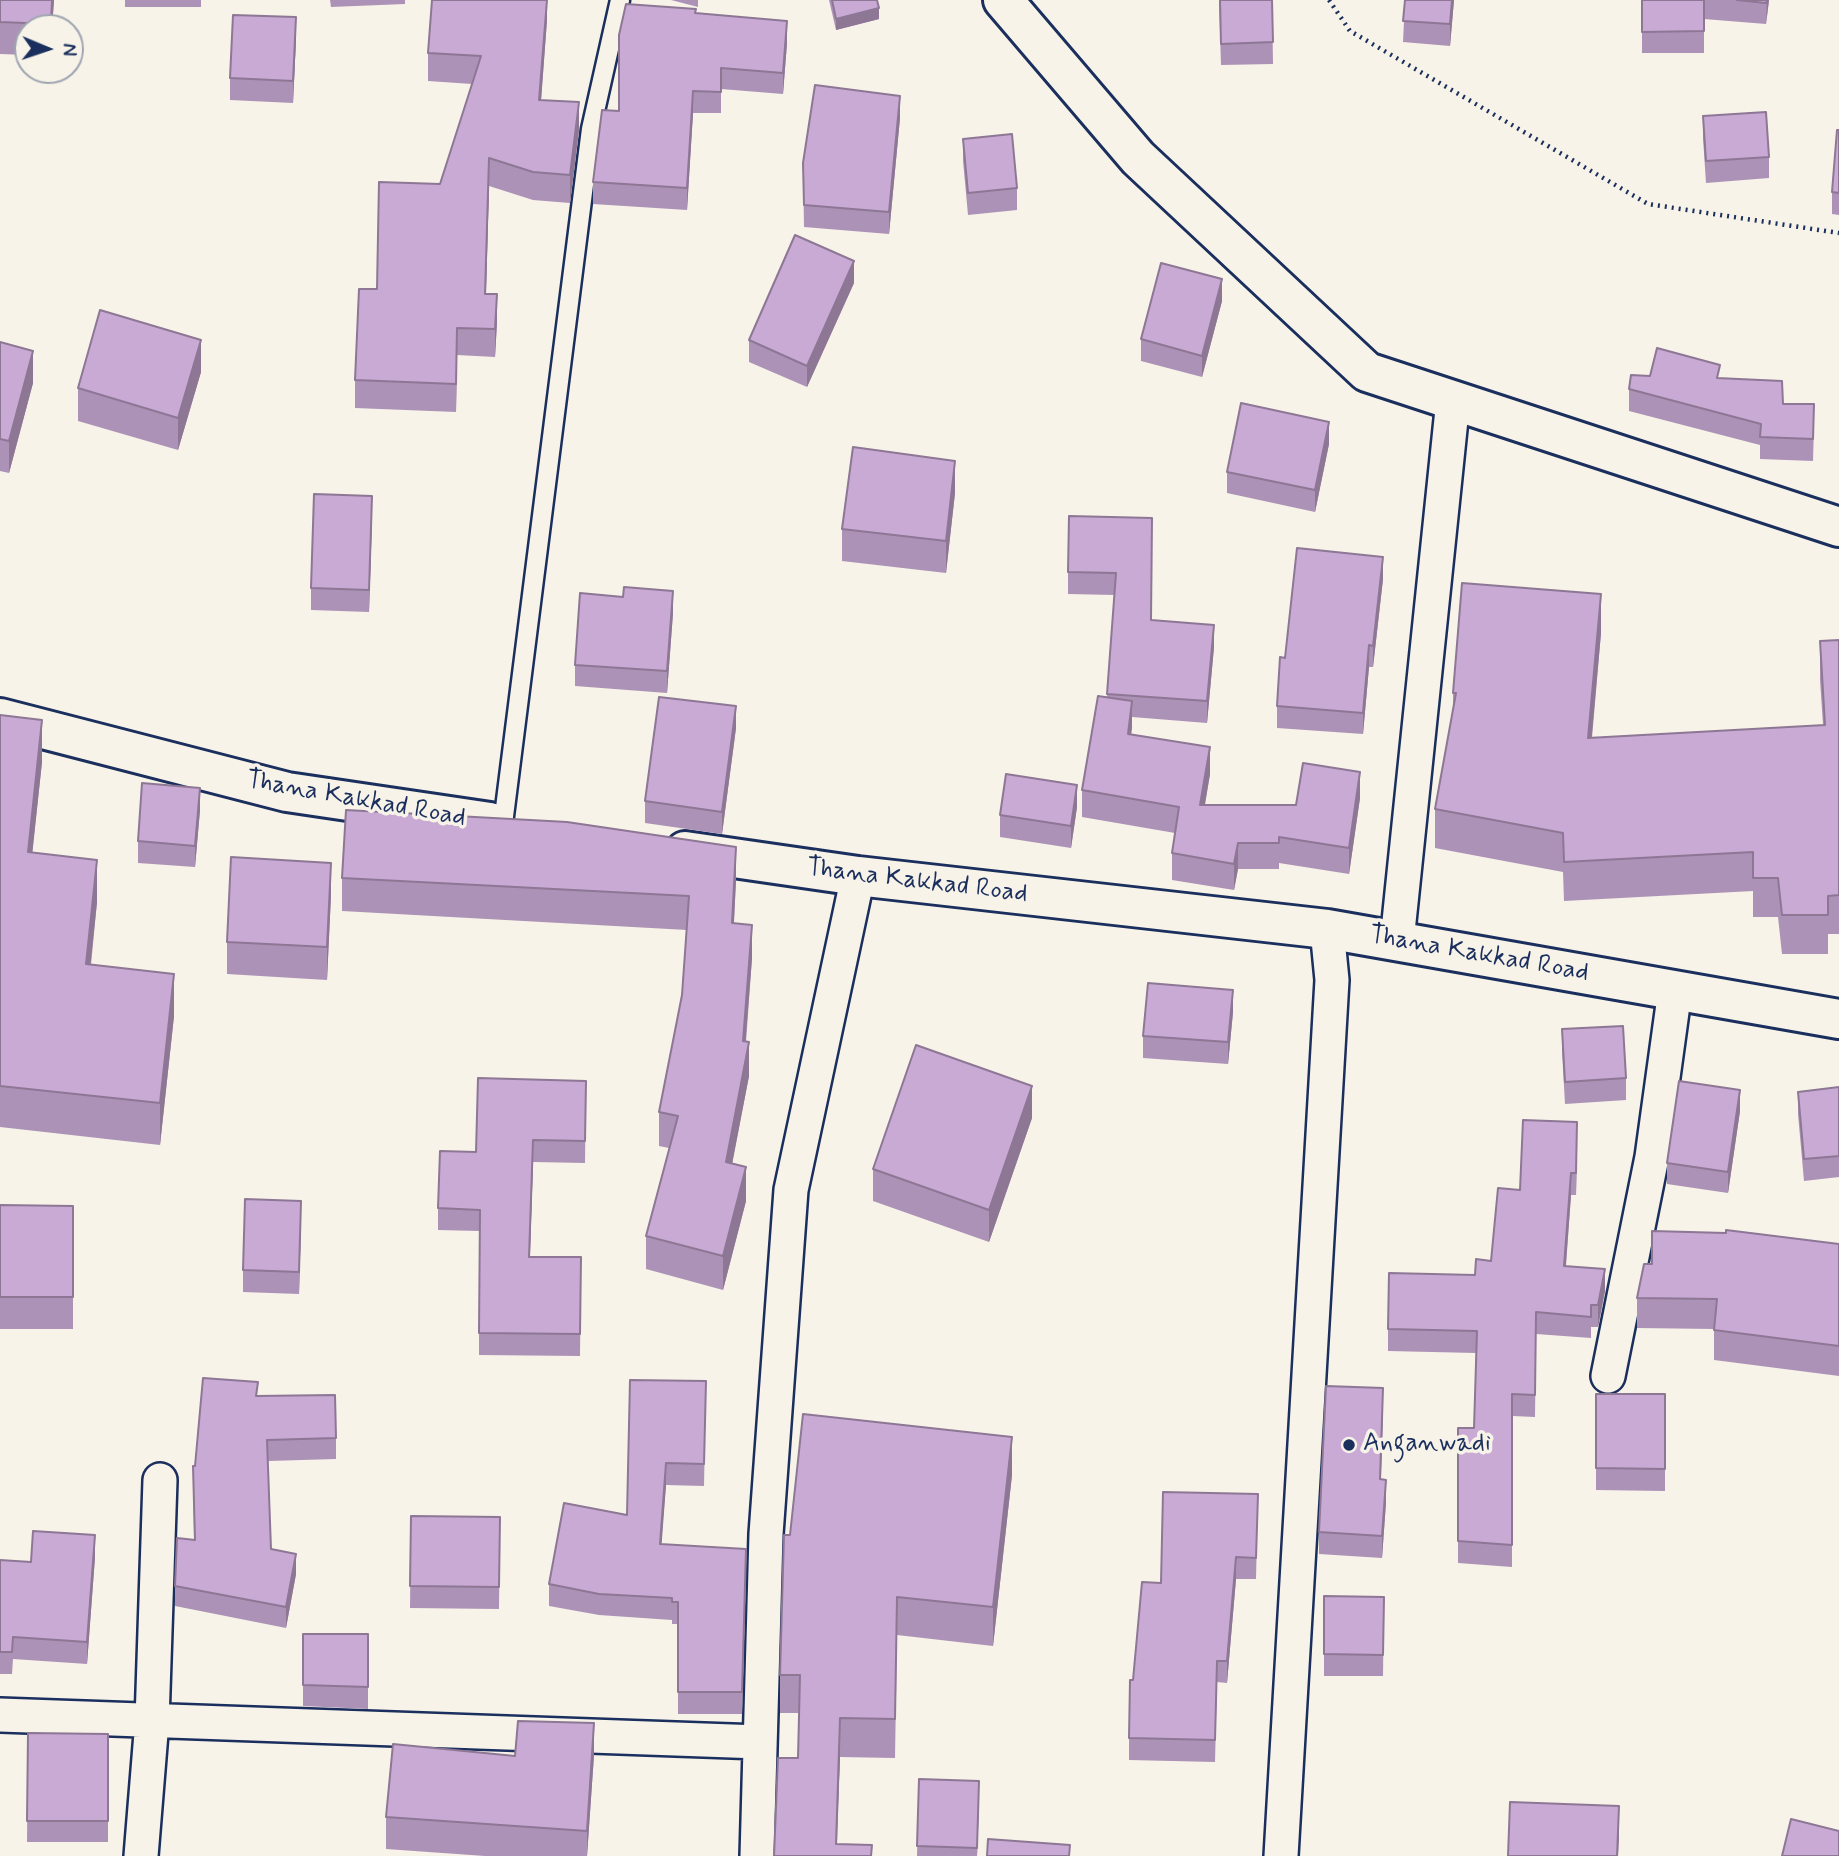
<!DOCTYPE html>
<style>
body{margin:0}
#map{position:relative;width:1839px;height:1856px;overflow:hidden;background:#f7f3e8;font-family:Mynerve,sans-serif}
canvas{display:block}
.north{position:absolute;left:14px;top:14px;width:70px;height:70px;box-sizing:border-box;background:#f7f3e8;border:2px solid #9fa5b1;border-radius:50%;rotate:92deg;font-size:19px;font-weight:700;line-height:28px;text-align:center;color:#1b2f5e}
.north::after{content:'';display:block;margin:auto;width:24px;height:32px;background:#1b2f5e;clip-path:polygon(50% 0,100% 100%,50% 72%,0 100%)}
</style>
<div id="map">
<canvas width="1839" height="1856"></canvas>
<div class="north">N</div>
</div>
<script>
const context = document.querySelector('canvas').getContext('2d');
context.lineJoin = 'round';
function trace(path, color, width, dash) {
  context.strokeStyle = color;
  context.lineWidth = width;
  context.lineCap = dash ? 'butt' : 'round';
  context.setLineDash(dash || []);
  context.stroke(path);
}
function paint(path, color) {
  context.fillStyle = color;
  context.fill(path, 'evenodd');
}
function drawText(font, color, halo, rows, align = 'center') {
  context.font = font + ' Mynerve,sans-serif';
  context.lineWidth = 7;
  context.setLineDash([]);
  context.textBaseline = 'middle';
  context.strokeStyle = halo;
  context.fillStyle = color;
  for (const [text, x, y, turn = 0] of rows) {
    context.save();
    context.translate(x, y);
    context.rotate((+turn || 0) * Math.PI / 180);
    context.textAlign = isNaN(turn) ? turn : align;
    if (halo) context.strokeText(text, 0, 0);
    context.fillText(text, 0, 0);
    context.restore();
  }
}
const path = new Path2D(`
 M1329 0 1350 31 1648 204 1839 233`);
const service = new Path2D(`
 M503 824 591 129 620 0`);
const minor = new Path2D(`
 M1397 941 1453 400
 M1608 1376 1652 1157 1675 990
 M0 1715 760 1742
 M141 1856 152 1721 160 1480
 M757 1856 766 1534 791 1190 858 876
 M1281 1856 1332 980 1327 929`);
const secondary = new Path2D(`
 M1003 0 1138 158 1367 372 1839 527
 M0 718 287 792 490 822
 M685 851 858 876 1327 929 1839 1019`);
const wall = new Path2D(`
 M0 0H54L52 28H28V55L0 54Z
 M125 0H201V7H125Z
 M330 0H405V4L331 7Z
 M547 0V20L541 100 579 130 570 203 533 200 489 186 486 294 497 322 495 357 457 355 456 412 355 408V380L377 289 440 184 472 84 428 81V53Z
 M671 0H698V7Z
 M829 0H877L879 19 836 30Z
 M1219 0H1272L1273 64 1221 65Z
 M1405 0H1454L1450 46 1403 42Z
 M1642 0H1769L1766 24 1704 19V53H1642Z
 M696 13 787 43 783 94 721 89V113H693L687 210 593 204V182Z
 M296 39 293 103 230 100V78Z
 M1703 116 1769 157V178L1706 183 1703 138Z
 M900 118 889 234 804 227 803 163Z
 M1839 130V215L1832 214V192Z
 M963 139 1017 188V210L968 215 963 161Z
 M854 283 807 387 749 362V340Z
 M1222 301 1202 377 1141 361V339Z
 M0 342 33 383 9 473 0 471Z
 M201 372 178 450 78 421V388Z
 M1720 378 1783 404 1814 426 1813 461 1760 459V445L1629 411V389Z
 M1329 444 1315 512 1227 493V472Z
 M955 493 946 573 842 561V529Z
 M372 518 369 612 311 610V588Z
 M1152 518 1151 620 1214 647 1207 723 1132 717 1131 734 1210 774 1205 805H1296L1360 798 1349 874 1279 863V869H1238L1234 890 1172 880V853L1175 833 1082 817V790L1107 697 1115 595 1068 594V572Z
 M1383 579 1373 667H1369L1363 734 1277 728V706L1285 658Z
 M673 613 667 693 575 686V665Z
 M1601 633 1592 738 1823 725 1820 680V641L1839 640V934H1828V954H1782L1778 917H1753V891L1564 901 1563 872 1435 848V809L1453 713V693Z
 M0 715 42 762 32 853 97 902 91 965 174 1016 160 1145 0 1127Z
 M736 728 722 834 645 823V801Z
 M1077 807 1071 848 1000 837V815Z
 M200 810 195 867 138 863V841Z
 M342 878 736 880 734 923 752 958 746 1042 749 1076 732 1163 746 1201 723 1290 646 1269V1236L669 1148 659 1146V1112L682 995 687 930 342 911Z
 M331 895 327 980 227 974V942Z
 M1233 1012 1228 1064 1143 1058V1036Z
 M1562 1029 1626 1078V1100L1565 1104 1562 1051Z
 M586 1081 585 1163 533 1162 530 1257H581L580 1356 479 1355V1231L438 1230V1208L476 1152Z
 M1839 1087V1177L1804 1181 1798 1114V1092Z
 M1740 1111 1728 1193 1667 1184V1163Z
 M1032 1118 989 1242 873 1201V1169Z
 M1577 1144 1576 1195H1571L1566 1266 1605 1291 1598 1327H1591V1338L1536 1334 1535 1417 1512 1416V1567L1458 1563V1428H1474L1476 1353 1388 1351V1329L1475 1275 1491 1261 1520 1190Z
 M0 1205 73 1206V1329H0Z
 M301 1223 299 1294 243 1292V1270Z
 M1839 1244V1376L1714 1360V1329L1637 1328V1298L1652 1264Z
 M706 1381 704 1486 666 1485 661 1544 746 1571 742 1714H678V1624H672V1620L599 1615 549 1606V1584L627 1515Z
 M1596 1394H1665V1491L1596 1490Z
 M258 1396 336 1438V1459L268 1461 271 1549 296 1574 286 1628 175 1606V1586L194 1540 193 1466H195Z
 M1383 1409 1381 1479 1386 1502 1382 1558 1319 1554V1532Z
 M1012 1475 993 1646 897 1635 895 1758 840 1757 837 1845 774 1856 798 1758 799 1713H780V1675L790 1535Z
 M1258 1494 1256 1579H1236L1227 1683 1217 1682 1215 1762 1129 1760V1738L1133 1680 1161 1583Z
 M411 1516 500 1517 499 1609 410 1608Z
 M95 1557 87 1664 13 1659 12 1674H0V1560L31 1562Z
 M1324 1596 1384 1597 1383 1676H1324Z
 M303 1634H368V1709L303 1706Z
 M28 1733 108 1734V1842H27Z
 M594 1755 587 1856H485L386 1849V1817L515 1756Z
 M919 1779 979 1803 977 1856H917Z`);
const shadedWall = new Path2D(`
 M52 0H54L52 28H51Z
 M547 0V20L539 128V100Z
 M1452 0H1454L1450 46V24Z
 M1767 0H1769L1766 24Z
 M879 8V19L836 30V19Z
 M296 17V39L293 103V81Z
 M787 21V43L783 94V73Z
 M693 91V113L687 210V188Z
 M900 96V118L889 234V212Z
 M579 102V130L570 203V175Z
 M489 158V186L485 322V294Z
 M854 261V283L807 387V366Z
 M1222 279V301L1202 377V356Z
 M497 294V322L495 357V329Z
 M457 328V355L456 412V384Z
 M201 340V372L178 450V418Z
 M33 351V383L9 473V441Z
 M1329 422V444L1315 512V490Z
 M955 461V493L946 573V541Z
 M372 496V518L369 612V590Z
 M1383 557V579L1373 667V646Z
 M673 591V613L667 693V671Z
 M1601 594V633L1588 777V738Z
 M1214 625V647L1207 723V701Z
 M1369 645V667L1363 734V713Z
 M1132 701V728L1128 760V734Z
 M736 706V728L722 834V812Z
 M42 720V762L28 894V852Z
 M1210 747V774L1200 832V805Z
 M1360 772V798L1349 874V848Z
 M1077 785V807L1071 848V826Z
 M200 788V810L195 867V846Z
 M1238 843V869L1234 890V864Z
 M736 847V880L732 957V923Z
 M97 860V902L86 1006V964Z
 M331 863V895L327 980V947Z
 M752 925V958L743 1073 749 1042V1076L726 1196V1162L743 1041Z
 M174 974V1016L160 1145V1103Z
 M1233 990V1012L1228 1064V1042Z
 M1032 1086V1118L989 1242V1210Z
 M1740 1090V1111L1728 1193V1172Z
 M1577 1122V1144L1576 1195V1173Z
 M533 1140V1162L529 1279V1257Z
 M746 1167V1201L723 1290V1256Z
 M1571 1173V1195L1564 1288V1266Z
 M301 1201V1223L299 1294V1272Z
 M1605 1269V1291L1598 1327V1305Z
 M1383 1388V1409L1380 1501V1479Z
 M1012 1437V1475L993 1646V1607Z
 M666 1463V1485L660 1566V1544Z
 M1386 1480V1502L1382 1558V1536Z
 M95 1535V1557L87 1664V1642Z
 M746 1549V1571L742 1714V1692Z
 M296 1554V1574L286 1628V1607Z
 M1236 1557V1579L1227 1683V1661Z
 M840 1718V1757L836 1856Z
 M594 1723V1755L587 1856V1831Z
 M979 1781V1803L977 1856V1848Z
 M1619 1806V1838L1618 1856H1617Z`);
const building = new Path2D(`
 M0 0H52L51 24 0 22Z
 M432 0H547L539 100 579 102 570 175 533 172 489 158 485 294H497L495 329 457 328 456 384 355 380 359 289H377L379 182 440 184 481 56 428 53Z
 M832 0H877L879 8 836 19Z
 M1220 0H1272L1273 42 1221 44Z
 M1405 0H1452L1450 24 1403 21Z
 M1642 0H1704V31L1642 32Z
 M1737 0H1767L1766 3Z
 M626 4 696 9 695 13 787 21 783 73 721 68V92L693 91 687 188 593 182 602 110 619 111V35Z
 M233 15 296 17 293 81 230 78Z
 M815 85 900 96 889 212 804 205 803 163Z
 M1766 112 1769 157 1706 161 1703 116Z
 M1837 130H1839V193L1832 192Z
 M1012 134 1017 188 968 193 963 139Z
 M795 235 854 261 807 366 749 340Z
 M1161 263 1222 279 1202 356 1141 339Z
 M100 310 201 340 178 418 78 388Z
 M0 342 33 351 9 441 0 439Z
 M1657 348 1720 365 1717 378 1782 381 1783 404H1814L1813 439 1760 437 1761 424 1629 389 1631 375 1650 376Z
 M1241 403 1329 422 1315 490 1227 472Z
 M853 447 955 461 946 541 842 529Z
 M314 494 372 496 369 590 311 588Z
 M1069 516 1152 518 1151 620 1214 625 1207 701 1107 694 1116 573 1068 572Z
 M1297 548 1383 557 1373 646 1369 645 1363 713 1277 706 1280 657 1285 658Z
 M1462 583 1601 594 1588 738 1825 725 1820 641 1839 640V895L1828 896V915H1782L1778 878H1753V852L1564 862 1563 833 1435 809 1456 693H1453Z
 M624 587 673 591 667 671 575 665 580 593 623 597Z
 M1098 696 1132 701 1128 734 1210 747 1200 805H1296L1303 763 1360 772 1349 848 1279 837V843H1238L1234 864 1172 853 1179 807 1082 790Z
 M659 697 736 706 722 812 645 801Z
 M0 715 42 720 28 852 97 860 86 964 174 974 160 1103 0 1086Z
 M1006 774 1077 785 1071 826 1000 815Z
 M142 783 200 788 195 846 138 841Z
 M346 810 567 822 736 847 732 923 752 925 743 1041 749 1042 726 1162 746 1167 723 1256 646 1236 678 1116 659 1112 682 995 689 896 342 878Z
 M231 857 331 863 327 947 227 942Z
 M1148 983 1233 990 1228 1042 1143 1036Z
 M1623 1026 1626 1078 1565 1082 1562 1029Z
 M916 1045 1032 1086 989 1210 873 1169Z
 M478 1078 586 1081 585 1141 533 1140 529 1257H581L580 1334 479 1333 480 1210 438 1208 440 1151 476 1152Z
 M1679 1081 1740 1090 1728 1172 1667 1163Z
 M1839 1087V1156L1804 1159 1798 1092Z
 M1523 1120 1577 1122 1576 1173H1571L1564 1266 1605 1269 1598 1305H1591V1317L1536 1312 1535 1395 1512 1394V1545L1458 1541V1428H1474L1477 1331 1388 1329 1389 1273 1475 1275 1476 1259 1491 1261 1498 1188 1520 1190Z
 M245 1199 301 1201 299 1272 243 1270Z
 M0 1205 73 1206V1297H0Z
 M1726 1230 1839 1244V1346L1714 1330 1717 1299 1637 1298 1644 1264H1652V1231L1726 1233Z
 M203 1378 258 1382 256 1396 335 1395 336 1438 267 1440 271 1549 296 1554 286 1607 175 1586 177 1538 195 1540 193 1466H195Z
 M630 1380 706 1381 704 1464 666 1463 660 1544 746 1549 742 1692H678V1602H672V1598L599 1594 549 1584 564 1503 627 1515Z
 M1326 1386 1383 1388 1380 1479 1386 1480 1382 1536 1319 1532Z
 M1596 1394H1665V1469L1596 1468Z
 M803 1414 1012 1437 993 1607 897 1597 895 1719 840 1718 836 1844 872 1845 871 1856H774L778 1758H798L800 1675H780L784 1535H790Z
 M1163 1492 1258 1494 1256 1558 1236 1557 1227 1661H1217L1215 1740 1129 1738 1130 1680H1133L1142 1582 1161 1583Z
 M411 1516 500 1517 499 1587 410 1586Z
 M33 1531 95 1535 87 1642 13 1637 12 1652H0V1560L31 1562Z
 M1324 1596 1384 1597 1383 1655 1324 1654Z
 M303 1634H368V1687L303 1685Z
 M518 1721 594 1723 587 1831 386 1817 393 1744 515 1756Z
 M28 1733 108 1734V1821H27Z
 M919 1779 979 1781 977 1848 917 1846Z
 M1510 1802 1619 1806 1617 1856H1508Z
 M1791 1819 1839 1831V1856H1782Z
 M988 1839 1070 1845 1069 1856H987Z`);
const markers = [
 [1349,1445,7,"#1b2f5e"]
];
const streetNames = [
 ["Thana Kakkad Road",356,800,10],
 ["Thana Kakkad Road",917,882,7],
 ["Thana Kakkad Road",1479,955,10]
];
const poiNames = [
 ["Anganwadi",1363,1445]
];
trace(service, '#1b2f5e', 23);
trace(minor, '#1b2f5e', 38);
trace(secondary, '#1b2f5e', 44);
trace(path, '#1b2f5e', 4.5, [2, 5]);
trace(service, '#f7f3e8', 18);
trace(minor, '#f7f3e8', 33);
trace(secondary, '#f7f3e8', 38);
paint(wall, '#ad92b7');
paint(shadedWall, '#8d7795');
paint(building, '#c9aad5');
trace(building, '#8d7795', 2);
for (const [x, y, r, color] of markers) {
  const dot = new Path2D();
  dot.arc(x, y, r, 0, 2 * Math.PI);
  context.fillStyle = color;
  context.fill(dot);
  trace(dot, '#f7f3e8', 2.5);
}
drawText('26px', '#1b2f5e', '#f7f3e8', streetNames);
drawText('26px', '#1b2f5e', '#f7f3e8', poiNames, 'left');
</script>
